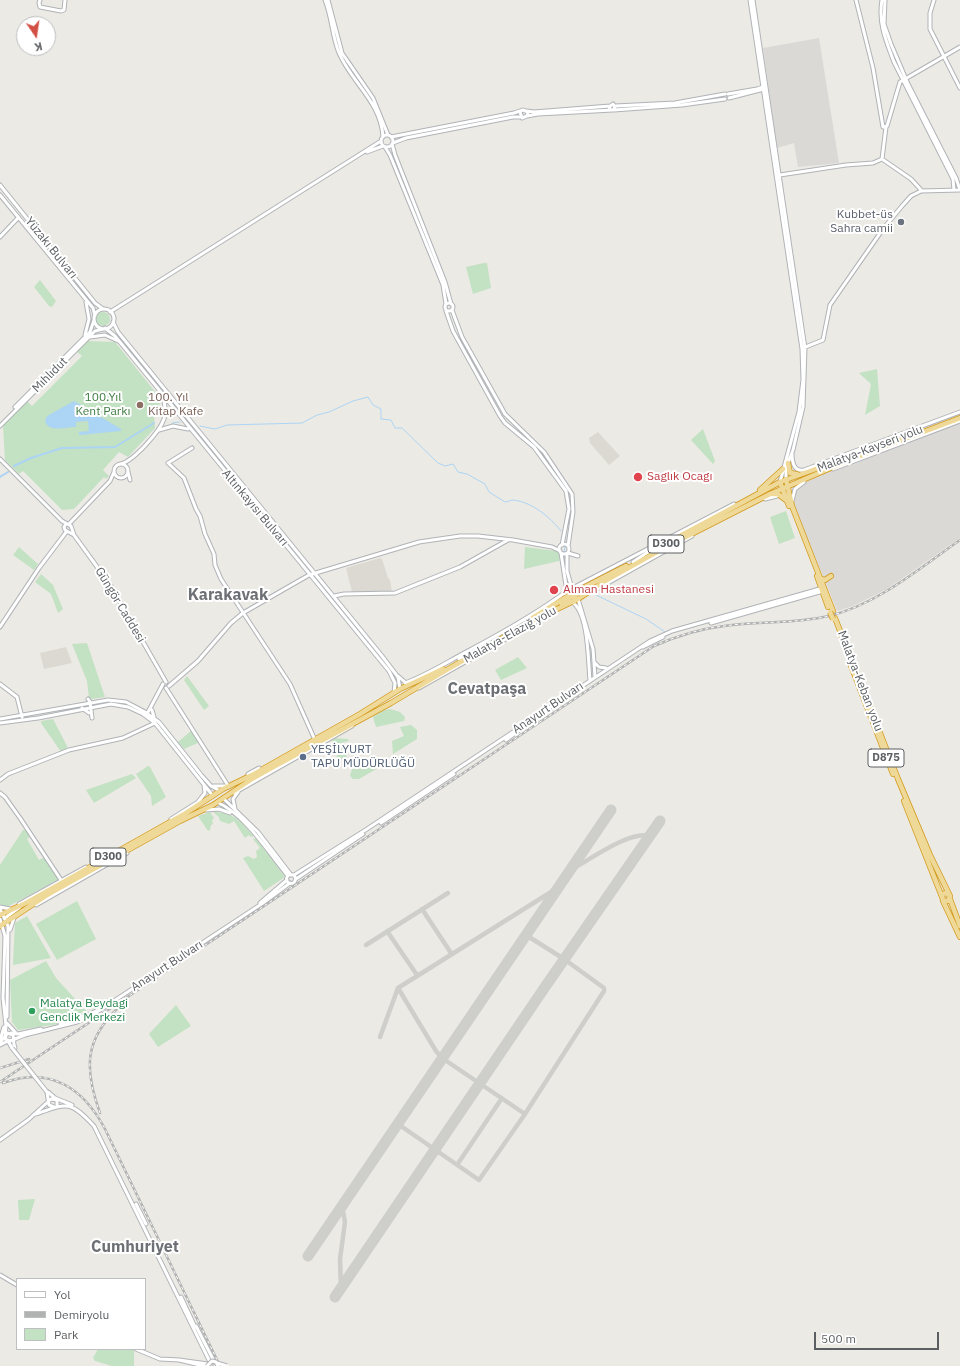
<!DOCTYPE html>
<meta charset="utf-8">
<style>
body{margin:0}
#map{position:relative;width:960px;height:1366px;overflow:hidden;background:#eceae4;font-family:"IBM Plex Sans",sans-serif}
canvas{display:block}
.legend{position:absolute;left:16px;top:1278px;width:130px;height:72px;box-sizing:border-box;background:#fff;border:1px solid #bebfc0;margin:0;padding:5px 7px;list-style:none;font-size:12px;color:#5c5f62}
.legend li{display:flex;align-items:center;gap:8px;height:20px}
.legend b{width:20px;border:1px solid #bebfc0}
.north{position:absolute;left:16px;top:16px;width:40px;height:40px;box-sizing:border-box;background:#fff;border:1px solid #bebfc0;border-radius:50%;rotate:167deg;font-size:11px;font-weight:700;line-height:16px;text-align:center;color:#5c5f62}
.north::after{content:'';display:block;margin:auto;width:14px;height:18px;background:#d24f44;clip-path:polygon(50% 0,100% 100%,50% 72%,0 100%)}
.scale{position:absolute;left:814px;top:1332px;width:125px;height:18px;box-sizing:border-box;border:2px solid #5c5f62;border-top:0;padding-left:5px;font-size:12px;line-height:14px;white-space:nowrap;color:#5c5f62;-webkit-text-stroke:3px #fff;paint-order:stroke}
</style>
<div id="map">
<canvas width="960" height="1366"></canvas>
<ul class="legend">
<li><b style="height:5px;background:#fff"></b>Yol</li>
<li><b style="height:5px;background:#b1b2b2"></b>Demiryolu</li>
<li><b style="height:11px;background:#c3e1c3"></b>Park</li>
</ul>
<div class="north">K</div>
<div class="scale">500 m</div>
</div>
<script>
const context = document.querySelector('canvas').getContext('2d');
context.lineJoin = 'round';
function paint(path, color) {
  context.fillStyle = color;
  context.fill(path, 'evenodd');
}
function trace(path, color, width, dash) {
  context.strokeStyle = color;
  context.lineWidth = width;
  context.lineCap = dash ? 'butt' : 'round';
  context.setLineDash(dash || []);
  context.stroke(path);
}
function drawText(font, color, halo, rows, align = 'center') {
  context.font = font + ' "IBM Plex Sans",sans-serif';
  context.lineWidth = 4;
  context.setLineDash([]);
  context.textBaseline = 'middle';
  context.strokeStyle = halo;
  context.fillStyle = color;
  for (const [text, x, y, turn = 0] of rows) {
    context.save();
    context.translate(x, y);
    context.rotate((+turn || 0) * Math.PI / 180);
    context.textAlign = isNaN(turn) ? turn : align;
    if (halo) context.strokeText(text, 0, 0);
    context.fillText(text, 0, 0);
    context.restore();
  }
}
const industrial = new Path2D(`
 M819 38 839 163 798 167 794 143 777 148 763 48Z
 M960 422V538L887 589 853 606 837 611 795 507 793 497 795 489 814 477Z`);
const education = new Path2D(`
 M598 432 620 456 609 465 590 443 589 438Z
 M380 558 382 559 388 578 390 580 392 592H352L346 568Z
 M66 647 72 663 44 669 40 653Z`);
const green = new Path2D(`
 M484 263H487L491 288 473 294 466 267Z
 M40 280 56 301 52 307 49 306 34 287Z
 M96 319a7 7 0 1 1 14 0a7 7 0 1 1-14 0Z
 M88 341 115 342 157 394 158 401H162L158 402 161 403 158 405H162L158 407H163L158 408 162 409 158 410 159 415 154 416 155 428 128 457 119 452 103 470 109 476 106 479 104 477 74 509 62 510 23 471 19 474 5 460 3 426 27 401 32 406 82 356 77 352Z
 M877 369 880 406 865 415 871 384 859 373Z
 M703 429 715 461 713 464 691 440Z
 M786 511 795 538 779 544 770 517Z
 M19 547 38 564 34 570 13 555Z
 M525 547 557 551 560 556 559 561 524 569Z
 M41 574 53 585 63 609 58 613 51 594 35 582Z
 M87 643 105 697 92 699 89 698 87 681 72 644Z
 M518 657 527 668 501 680 495 670Z
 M187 676 209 706 204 710 184 680Z
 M390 709 400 712 405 717 404 721 376 727 373 717 384 710Z
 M53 719 68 748 61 752 41 723V721Z
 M411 725 417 730V739L393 754 392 741 404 736 400 727Z
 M192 730 200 742 184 749 178 742Z
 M334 738 348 739 349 741 341 743 343 752H346L347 758 338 760 332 740Z
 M385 762V764L359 779H353L350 776 352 769Z
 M148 766 150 767 166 797 152 806 151 796 136 774Z
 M132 774 136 778 94 803 86 790Z
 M210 812 214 818 212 820 213 824 211 825 210 830 208 831 198 816Z
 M213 812C234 812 240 821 254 836L251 837 249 835 245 838 234 821 229 824 220 821 219 817Z
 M23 830H26L30 837 27 839 39 860 45 857 59 878 58 880 5 908 0 904V865Z
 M256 838 285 877 264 891 243 858 248 856 254 859 257 857 256 851 260 848 253 839Z
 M77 901 96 939 57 960 36 924Z
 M27 916 51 958 13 965 15 923Z
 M46 961 56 978 88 1013 65 1023 18 1030 12 1022 10 980Z
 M176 1005 191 1026 158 1047 149 1034Z
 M35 1199 29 1220H19L18 1200Z
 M98 1349 134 1350V1366H112L95 1361 93 1358Z`);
const water = new Path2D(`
 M74 401 121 429V431L79 435V432L89 431 88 421 76 422V427H73C63 428 48 432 45 421L47 416Z`);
const stream = new Path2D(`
 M172 423 180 422
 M200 426 215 429 227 425 302 423 317 415 329 412 353 401 368 397 373 405 381 409V419L391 420 395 428H402L438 463 445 466 453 464 458 472 467 474 485 484 489 492 505 502C508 502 510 500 513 500 532 502 550 517 561 531
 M564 553 565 546
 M564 557V566
 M594 594 646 619 665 632`);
const canal = new Path2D(`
 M14 466 31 458 62 448 115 447 154 423
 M0 477 8 472`);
const taxiway = new Path2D(`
 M569 871C588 861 629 830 650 836
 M422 909 451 953
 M387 931 417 975
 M366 945 448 893
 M398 988 436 1051 442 1058 525 1114
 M380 1037 398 988 559 887
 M398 1124 479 1180 525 1114 604 991V988L564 959 526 935
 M457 1165 502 1098
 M341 1289 340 1259 345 1222 342 1206`);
const runway = new Path2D(`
 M308 1256 611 810
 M335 1297 545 987 660 821`);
const secondaryTunnel = new Path2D(`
 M210 1359 214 1366`);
const secondary = new Path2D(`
 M40 0 39 3 40 7 61 11 64 10 65 0
 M325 0C332 17 332 36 339 53 352 83 381 102 383 137
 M328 0 342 53 373 98 388 135
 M750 0 802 349 803 380 799 412 780 482
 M753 0 805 348 803 407 793 450 786 468V479
 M856 0 873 68 883 127 887 126 900 82 960 47
 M882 0C878 23 886 41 894 62L953 179 954 190
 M885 0 884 24 891 44 908 84 956 178 960 190
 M934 0 930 13V29L960 88
 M728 94 757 89 763 87
 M729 98 764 89
 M615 106 675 103 725 94
 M614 110 682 105 725 99
 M527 111 534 112 610 106
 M527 116 538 114 613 110 615 107 613 104 609 107 611 110
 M381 141a6 6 0 1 1 12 0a6 6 0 1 1-12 0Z
 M391 137 514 113 523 110 528 112 527 116 522 118 520 112
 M393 143 406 138 513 117H521
 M392 144 395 155 445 282 451 304
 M385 147 390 155 439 275 443 285 446 304
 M367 152 383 146
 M882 159 886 127
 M780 175 846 165 873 163 882 159 911 179 922 191
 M0 185 95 303 103 309
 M0 195 93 308 95 316
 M0 237 18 218
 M445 307a4 4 0 1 1 8 0a4 4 0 1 1-8 0Z
 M94 319a10 10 0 1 1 20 0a10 10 0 1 1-20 0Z
 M452 310 462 337 505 414 544 452 572 494 573 512 568 546
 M446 311 453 331 500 416 505 423 534 447 566 491 569 509 562 545
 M110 312 381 141
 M113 322 118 332 382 656 398 677 400 689
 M105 328 115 336 389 671 395 683 394 693
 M85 335 89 319 86 302
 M90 337 105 335 118 341
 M803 348 823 340 830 305 883 229 902 206 911 196 921 191 960 190
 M15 407 90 332 94 320
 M0 426 95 331 103 329
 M159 430 173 426 188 429
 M192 448 168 463 184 478 196 509 200 516 205 534 214 554 215 565 221 579 290 684 315 740
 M792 454C792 462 794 472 804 470L960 412
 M0 459 62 521 71 526 74 535 111 586 166 682
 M120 464C133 462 160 431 164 419 166 412 165 404 163 397
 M114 471a7 7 0 1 1 14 0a7 7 0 1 1-14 0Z
 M833 469 960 421
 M128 472 130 480
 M765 499 777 496
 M792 501 795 489 804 482
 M66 524 64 527 65 530 74 535
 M69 524 110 481 114 472
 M559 549a5 5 0 1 1 10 0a5 5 0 1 1-10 0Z
 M561 553 567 592
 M567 553V571L572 589
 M568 553 578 556
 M633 562 648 552
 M597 589 692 536
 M334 596 344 594 395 593 460 567 508 540
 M578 599 593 649 595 677
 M572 602C589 613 588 662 590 680
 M711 623 823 591
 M0 627 39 568 67 531
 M643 647 663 637
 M459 659 466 654
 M594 662 599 667 606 668
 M398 676 407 684
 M405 683C427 675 447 662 468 651 502 633 536 614 567 591L734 504
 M0 684 17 697 22 717
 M169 686 198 661 231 623 243 613 309 575 419 542 460 536H478L513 540 552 547 560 551
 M166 688 229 787
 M419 688 543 618
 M88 699 90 702 92 718
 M82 708 89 713
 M152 710 154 717
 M147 714 163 684
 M0 719 108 700 126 702 145 712 159 722 202 776 211 786 220 791
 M0 723 38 718 111 704 128 707 143 714 155 723 213 796
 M506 740 522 728
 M248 774 259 768
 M0 780 8 774 69 750 123 738 155 723
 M213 786H225
 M0 793 5 797 20 818 61 880
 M234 793 352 726
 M223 798 258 832 291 875
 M217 802C247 816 268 852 288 876
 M235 809 233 799 238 792
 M206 810 219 809 230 813
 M171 819 198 802 205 793 204 785
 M381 823 454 774
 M286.5 879a4.5 4.5 0 1 1 9 0a4.5 4.5 0 1 1-9 0Z
 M294 875 367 829 650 641 672 631 823 588
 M296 879 363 834
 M260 903 287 880
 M19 904 86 867
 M36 905 127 853
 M0 907 10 909
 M0 909 8 926 7 1017
 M5 918 20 907
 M0 919 5 936 3 998 6 1026 5 1036 0 1043
 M10 930 14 918
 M7 1023 16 1033
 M60 1024 88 1015 100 1009
 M11 1033 18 1034 41 1029
 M0 1040 4 1027
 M0 1045 8 1041 12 1048
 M15 1048C13 1044 14 1039 13 1035L7 1033 5 1039 10 1041 25 1035 77 1022 91 1016 263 903 290 883
 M47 1092 49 1105 54 1107
 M48 1092 55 1098 72 1105
 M36 1114C67 1103 70 1100 94 1126L209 1360
 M0 1140 28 1120 51 1099 57 1100V1106
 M136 1204 146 1224
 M0 1275 17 1285
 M181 1297 195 1327
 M196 1326 214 1361
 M136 1349 160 1359 179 1360
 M204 1366 179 1360 208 1364`);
const highway = new Path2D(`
 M788 463 790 473 797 474
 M786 479 792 506 833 611
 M780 482 789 506
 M760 490 783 469
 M772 494H778L786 500
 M669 542 780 482 846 458
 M817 576 828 607
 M821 579 825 580 831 576
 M574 602 575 595 587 589
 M562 604 571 597 572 589
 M835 618 898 779 930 855 950 896 948 901H943L942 895 945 893 948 894
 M529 620 575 592 626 566
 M850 663 893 774
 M904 801 942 897
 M950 899 960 926
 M943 901 960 937
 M0 915 26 903 186 813 223 789 254 774 360 714 400 689 443 669
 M0 926 47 895 180 821 213 805 255 777 391 703 443 672 532 621 578 599 605 581 666 547 770 494 847 461 960 418`);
const rail = new Path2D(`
 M0 1068 29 1059
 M0 1082 654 646C677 636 699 629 724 626 759 621 794 624 829 616 878 604 920 568 960 540
 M3 1083C50 1065 84 1089 105 1129L220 1366
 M100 1113C84 1069 84 1039 120 1006`);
const secondaryBridge = new Path2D(`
 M12 1048 47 1092
 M217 1363 227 1366
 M207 1366 212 1361 216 1362 218 1366`);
const highwayBridge = new Path2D(`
 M830 612 833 619`);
const markers = [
 [901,222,4,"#6b7280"],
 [140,405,4,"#8d6e63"],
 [638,477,5,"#e0444e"],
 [554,590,5,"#e0444e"],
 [303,757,4,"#5c6f8a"],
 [32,1011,4,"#2e9e5b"]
];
const shields = [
 [666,544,36],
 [886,758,36],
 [108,857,36]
];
const shieldNames = [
 ["D300",666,544],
 ["D875",886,758],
 ["D300",108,857]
];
const worshipNames = [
 ["Kubbet-üs",893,215],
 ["Sahra camii",893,229]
];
const streetNames = [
 ["Yüzakı Bulvarı",51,248,51],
 ["Mıhlıdut",50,375,-45],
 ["Malatya-Kayseri yolu",870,449,-21],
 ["Altınkayısı Bulvarı",255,508,50],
 ["Güngör Caddesi",120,605,59],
 ["Malatya-Elazığ yolu",510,635,-29],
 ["Malatya-Keban yolu",860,681,69],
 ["Anayurt Bulvarı",548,708,-34],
 ["Anayurt Bulvarı",167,966,-33]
];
const parkNames = [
 ["100.Yıl",103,398],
 ["Kent Parkı",103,412]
];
const educationNames = [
 ["100. Yıl",148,398],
 ["Kitap Kafe",148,412]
];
const healthNames = [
 ["Saglık Ocagı",647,477],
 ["Alman Hastanesi",563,590]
];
const serviceNames = [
 ["YEŞİLYURT",311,750],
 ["TAPU MÜDÜRLÜĞÜ",311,764]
];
const leisureNames = [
 ["Malatya Beydagi",40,1004],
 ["Genclik Merkezi",40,1018]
];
const districtNames = [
 ["Karakavak",228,595],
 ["Cevatpaşa",487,689],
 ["Cumhuriyet",135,1247]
];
paint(industrial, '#dbd9d6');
paint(education, '#dcd9d2');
paint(green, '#c3e1c3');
paint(water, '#acd4f4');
trace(stream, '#acd4f4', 1);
trace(canal, '#acd4f4', 2);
trace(taxiway, '#cececb', 4.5);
trace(runway, '#cececb', 11);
trace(secondaryTunnel, '#c8c7c4', 3, [3, 1.5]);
trace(secondary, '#b0b3b7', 5);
trace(highway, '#d39a1d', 6);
trace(secondary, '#fff', 3);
trace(highway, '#efd998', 4.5);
trace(rail, '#b1b2b2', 2.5);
trace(rail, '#fff', 1, [3]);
trace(secondaryBridge, '#b0b3b7', 5, []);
trace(highwayBridge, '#d39a1d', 6, []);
trace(secondaryBridge, '#fff', 3);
trace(highwayBridge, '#efd998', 4.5);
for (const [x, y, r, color] of markers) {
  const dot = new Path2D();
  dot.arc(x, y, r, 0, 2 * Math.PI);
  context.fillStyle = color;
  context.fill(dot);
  trace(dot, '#fff', 1.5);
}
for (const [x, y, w] of shields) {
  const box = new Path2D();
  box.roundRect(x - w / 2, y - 9, w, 18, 3);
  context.fillStyle = '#fff';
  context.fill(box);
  trace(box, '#5c5f62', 1);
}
drawText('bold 11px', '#5c5f62', null, shieldNames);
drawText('12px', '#5b616d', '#fff', worshipNames, 'right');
drawText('12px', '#5c5f62', '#fff', streetNames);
drawText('12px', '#3f7d42', '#fff', parkNames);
drawText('12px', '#785e54', '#fff', educationNames, 'left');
drawText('12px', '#be3a42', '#fff', healthNames, 'left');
drawText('12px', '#4e5e75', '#fff', serviceNames, 'left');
drawText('12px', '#27864d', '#fff', leisureNames, 'left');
drawText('bold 16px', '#6d7074', '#fff', districtNames);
</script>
